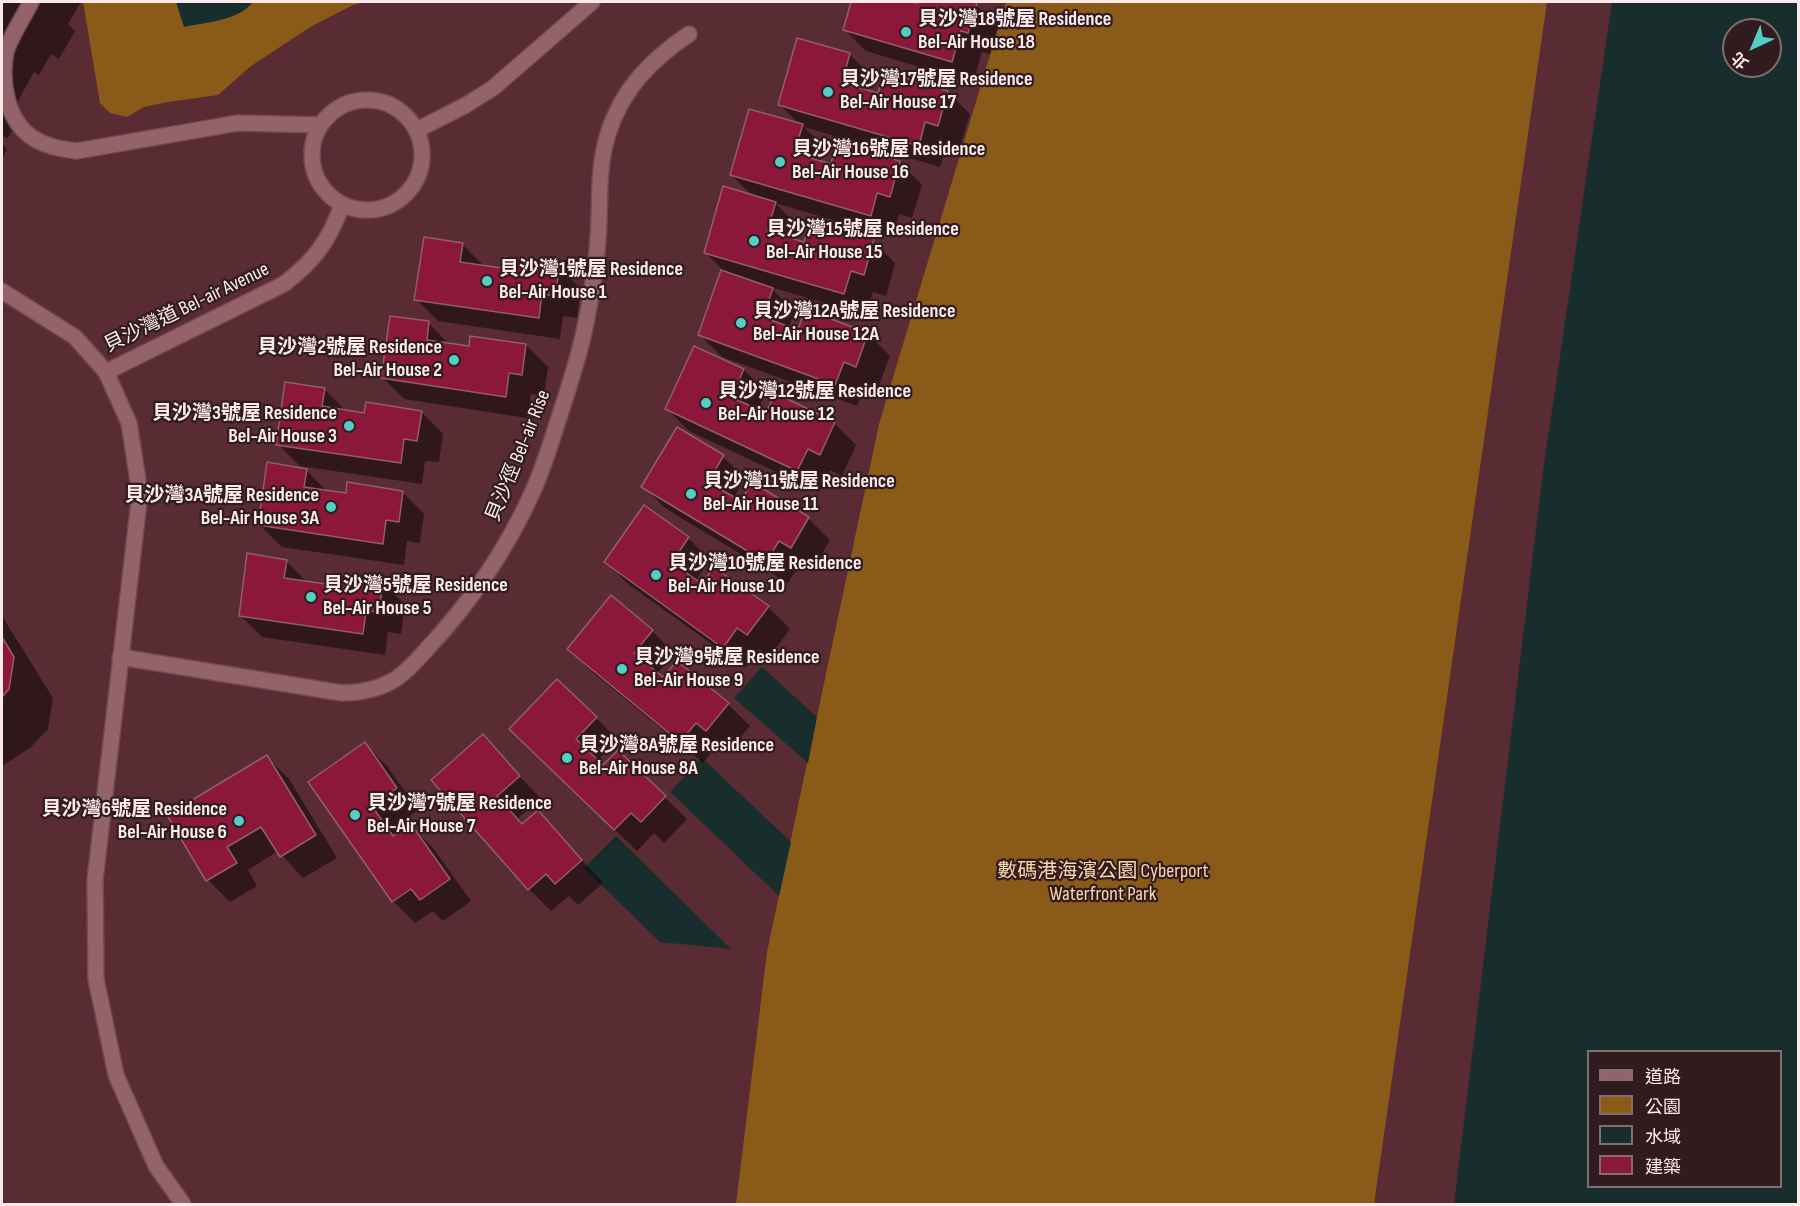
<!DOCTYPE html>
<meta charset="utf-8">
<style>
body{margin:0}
#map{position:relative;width:1800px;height:1206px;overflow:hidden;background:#592c34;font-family:"Sofia Sans Condensed","Noto Sans TC",sans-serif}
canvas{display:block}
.frame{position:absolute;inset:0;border:3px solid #fbe9eb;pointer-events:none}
.legend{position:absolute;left:1587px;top:1050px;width:195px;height:138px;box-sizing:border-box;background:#301c1f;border:2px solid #816e71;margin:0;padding:8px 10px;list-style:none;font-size:18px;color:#fbe9eb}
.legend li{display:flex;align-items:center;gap:12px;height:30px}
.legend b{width:30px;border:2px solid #816e71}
.north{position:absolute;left:1722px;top:18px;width:60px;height:60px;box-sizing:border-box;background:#301c1f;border:2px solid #816e71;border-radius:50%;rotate:224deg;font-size:16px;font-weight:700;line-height:24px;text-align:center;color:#fbe9eb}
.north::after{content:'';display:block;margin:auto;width:21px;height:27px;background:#54cdc6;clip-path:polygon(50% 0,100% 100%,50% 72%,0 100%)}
</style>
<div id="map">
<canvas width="1800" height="1206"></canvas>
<div class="frame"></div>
<ul class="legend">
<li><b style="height:8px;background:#946269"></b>道路</li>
<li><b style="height:16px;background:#8a5a19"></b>公園</li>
<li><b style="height:16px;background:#172e2d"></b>水域</li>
<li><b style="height:16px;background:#8b173a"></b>建築</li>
</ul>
<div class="north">北</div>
</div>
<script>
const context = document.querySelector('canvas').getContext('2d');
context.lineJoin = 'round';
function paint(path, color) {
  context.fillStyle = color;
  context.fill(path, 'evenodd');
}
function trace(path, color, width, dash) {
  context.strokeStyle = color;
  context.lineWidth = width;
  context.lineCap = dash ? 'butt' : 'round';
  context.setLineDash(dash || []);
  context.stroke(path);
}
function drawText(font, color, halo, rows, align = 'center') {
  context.font = font + ' "Sofia Sans Condensed","Noto Sans TC",sans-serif';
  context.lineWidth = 4.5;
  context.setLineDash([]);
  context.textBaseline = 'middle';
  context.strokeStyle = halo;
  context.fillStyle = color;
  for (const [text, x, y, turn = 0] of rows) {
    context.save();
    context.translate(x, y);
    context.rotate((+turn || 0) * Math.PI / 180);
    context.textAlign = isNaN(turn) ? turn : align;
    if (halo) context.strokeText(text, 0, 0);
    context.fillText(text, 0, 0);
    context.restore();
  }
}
const green = new Path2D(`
 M83 2H366L353 5 312 26 251 66 218 95 168 102 144 107 127 117 110 113 100 103Z
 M1006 2H1547L1374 1204H736L767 952 879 424Z`);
const water = new Path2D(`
 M176 2H253C238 21 206 22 184 27Z
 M1612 2H1798V1204H1454L1543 472ZM1734 30H1770V66H1734ZM1588 1052H1780V1186H1588Z
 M762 667 817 717 808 763 734 698Z
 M702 758 791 842 779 896 670 792Z
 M616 836 731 949 660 942 584 868Z`);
const shadow = new Path2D(`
 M2 2H81L68 24 75 31 59 59 51 54 39 75 34 72 11 114 17 121 8 138 3 136 2 139Z
 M852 2H917L916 5 918 6 920 2H965L976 5 998 27 990 54 982 52 973 83 866 51 844 29Z
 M798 40 850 55 872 77 867 91 879 95 885 74 948 92 970 114 960 147 947 143 940 167 804 127 824 147 819 162 832 165 837 145 900 163 922 185 912 218 899 214 892 237 775 203 797 225 793 240 805 243 873 241 895 263 886 296 873 292 866 315 770 287 794 311 789 328 799 332 868 334 890 356 878 388 866 383 857 406 722 357 700 335 723 270 706 253 753 196 731 175 799 124 779 104Z
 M2 144 7 149 2 159Z
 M462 244 485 267 503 269 559 267 581 289 577 318 563 316 560 339 438 321 416 299Z
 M428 323 450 345 470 348 526 345 548 367 544 396 531 394 527 418 404 399 382 377Z
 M695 348 744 370 766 392 757 411 766 415 834 423 856 445 842 476 830 470 819 492 689 431 667 409Z
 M324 389 347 412 365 414 421 412 443 434 439 462 425 461 422 484 300 466 278 444Z
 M677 429 723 457 745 478 733 499 741 503 808 518 830 540 813 569 801 562 788 583 665 508 643 486Z
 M306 470 328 492 347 495 402 492 424 514 420 543 407 541 404 565 282 547 260 525Z
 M688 538 710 560 695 581 703 586 768 607 790 629 770 656 759 649 745 668 628 584 606 562Z
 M286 561 308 583 328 585 383 583 405 605 401 634 388 632 385 655 262 637 240 615Z
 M2 616 53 698 48 729 30 748 2 766Z
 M652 631 674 653 657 674 664 679 728 704 750 726 728 752 718 744 703 763 591 671 569 649Z
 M596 718 618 740 597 761 603 768 618 752 687 819 664 843 654 833 637 851 533 751Z
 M483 737 541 799 518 818 524 825 538 812 603 883 578 905 569 896 551 911 529 889 433 780Z
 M365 744 387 766 418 810 393 828 398 835 411 826 433 848 471 901 443 921 433 911 415 923 393 901 310 783Z
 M267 757 289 779 337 858 303 878 278 851 248 870 257 886 230 902 208 880 169 816Z`);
const building = new Path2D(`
 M851 2H911L917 3 918 2H970L977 3 968 33 961 31 952 62 843 30Z
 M797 38 850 53 842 83 878 93 884 72 948 91 938 126 925 122 919 146 778 105Z
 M749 109 803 124 794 153 831 164 836 143 900 161 890 197 877 193 871 216 730 175Z
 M723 186 776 202 767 231 804 242 810 220 874 239 864 275 851 271 844 294 704 253Z
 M424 237 463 243 460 262 502 268 504 257 560 266 555 296 542 294 539 318 414 300Z
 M721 270 773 288 763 317 798 330 805 309 868 333 856 367 844 362 835 385 698 335Z
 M390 316 429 321 427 340 469 346 470 336 526 344 522 375 509 373 506 397 381 378Z
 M694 346 744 369 731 397 766 413 775 393 835 422 820 455 808 449 797 471 665 409Z
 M285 382 325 388 322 406 364 413 366 402 422 411 417 441 404 439 401 463 276 445Z
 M677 427 724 455 708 482 741 501 752 482 809 517 791 548 779 541 766 562 641 487Z
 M267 462 307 469 304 487 346 493 347 482 403 491 399 522 386 520 383 544 258 525Z
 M644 505 689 537 672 562 702 584 714 567 769 606 747 635 737 628 723 648 604 562Z
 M247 553 287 560 284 578 326 584 327 573 383 581 379 612 366 611 363 634 239 616Z
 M611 595 653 630 634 653 663 677 677 661 729 703 706 731 696 723 680 742 567 649Z
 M2 637 14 657 9 689 2 697Z
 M557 679 597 717 576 739 603 765 618 750 666 796 641 822 631 813 614 830 509 729Z
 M483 734 520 776 497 796 522 824 538 810 582 860 555 884 546 874 528 890 431 780Z
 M365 742 397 788 372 806 393 836 411 824 450 879 420 900 411 889 392 902 308 782Z
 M267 755 316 835 280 857 261 827 227 847 237 863 206 881 167 815Z`);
const lane = new Path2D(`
 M31 2C23 18 12 34 6 51 0 81 6 120 33 138 47 147 62 149 77 151L238 123 320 125
 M312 155a55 55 0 1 1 110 0a55 55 0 1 1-110 0Z
 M417 130 466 105 493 88 592 2
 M106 372 284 284C314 261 329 241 342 205
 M120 657 342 693C361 693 377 690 394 680 407 672 417 660 427 649 470 603 507 549 533 491 542 471 549 449 556 427 566 396 577 364 584 332 592 295 598 257 599 219 600 190 599 162 608 134 622 89 651 60 689 34`);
const street = new Path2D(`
 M2 291 75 337 106 372 129 423 140 493 95 880 96 979 116 1075 156 1166 183 1204`);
const markers = [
 [906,32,6,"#54cdc6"],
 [828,92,6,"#54cdc6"],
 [780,162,6,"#54cdc6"],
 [754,241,6,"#54cdc6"],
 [487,281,6,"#54cdc6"],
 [741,323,6,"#54cdc6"],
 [454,360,6,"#54cdc6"],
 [706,403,6,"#54cdc6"],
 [349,426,6,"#54cdc6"],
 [691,494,6,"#54cdc6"],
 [331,507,6,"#54cdc6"],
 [656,575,6,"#54cdc6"],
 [311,597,6,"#54cdc6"],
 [622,669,6,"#54cdc6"],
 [567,758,6,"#54cdc6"],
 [355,815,6,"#54cdc6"],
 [239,821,6,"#54cdc6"]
];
const poiNames = [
 ["貝沙灣18號屋 Residence",918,20],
 ["Bel-Air House 18",918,43],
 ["貝沙灣17號屋 Residence",840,80],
 ["Bel-Air House 17",840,103],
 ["貝沙灣16號屋 Residence",792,150],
 ["Bel-Air House 16",792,173],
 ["貝沙灣15號屋 Residence",766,230],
 ["Bel-Air House 15",766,253],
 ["貝沙灣1號屋 Residence",499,270],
 ["Bel-Air House 1",499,293],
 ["貝沙灣12A號屋 Residence",753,312],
 ["Bel-Air House 12A",753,335],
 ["貝沙灣2號屋 Residence",442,348,"right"],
 ["Bel-Air House 2",442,371,"right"],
 ["貝沙灣12號屋 Residence",718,392],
 ["Bel-Air House 12",718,415],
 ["貝沙灣3號屋 Residence",337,414,"right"],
 ["Bel-Air House 3",337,437,"right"],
 ["貝沙灣11號屋 Residence",703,482],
 ["Bel-Air House 11",703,505],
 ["貝沙灣3A號屋 Residence",319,496,"right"],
 ["Bel-Air House 3A",319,519,"right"],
 ["貝沙灣10號屋 Residence",668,564],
 ["Bel-Air House 10",668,587],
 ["貝沙灣5號屋 Residence",323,586],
 ["Bel-Air House 5",323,609],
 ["貝沙灣9號屋 Residence",634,658],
 ["Bel-Air House 9",634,681],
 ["貝沙灣8A號屋 Residence",579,746],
 ["Bel-Air House 8A",579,769],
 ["貝沙灣7號屋 Residence",367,804],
 ["Bel-Air House 7",367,827],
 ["貝沙灣6號屋 Residence",227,810,"right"],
 ["Bel-Air House 6",227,833,"right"]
];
const streetNames = [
 ["貝沙灣道 Bel-air Avenue",187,308,-26],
 ["貝沙徑 Bel-air Rise",519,456,-68]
];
const parkNames = [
 ["數碼港海濱公園 Cyberport",1103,872],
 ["Waterfront Park",1103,895]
];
paint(green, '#8a5a19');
paint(water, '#172e2d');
paint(shadow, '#0007');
paint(building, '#8b173a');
trace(building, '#915f66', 1.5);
trace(lane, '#6e4a51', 18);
trace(street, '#6e4a51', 18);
trace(lane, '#946269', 15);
trace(street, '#946269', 15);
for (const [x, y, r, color] of markers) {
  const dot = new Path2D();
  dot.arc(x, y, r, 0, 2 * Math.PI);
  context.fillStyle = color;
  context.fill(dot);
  trace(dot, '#301c1f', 2);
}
drawText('bold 20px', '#fbe9eb', '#301c1f', poiNames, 'left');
drawText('20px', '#fbe9eb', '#301c1f', streetNames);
drawText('20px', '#fed7ab', '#301c1f', parkNames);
</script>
